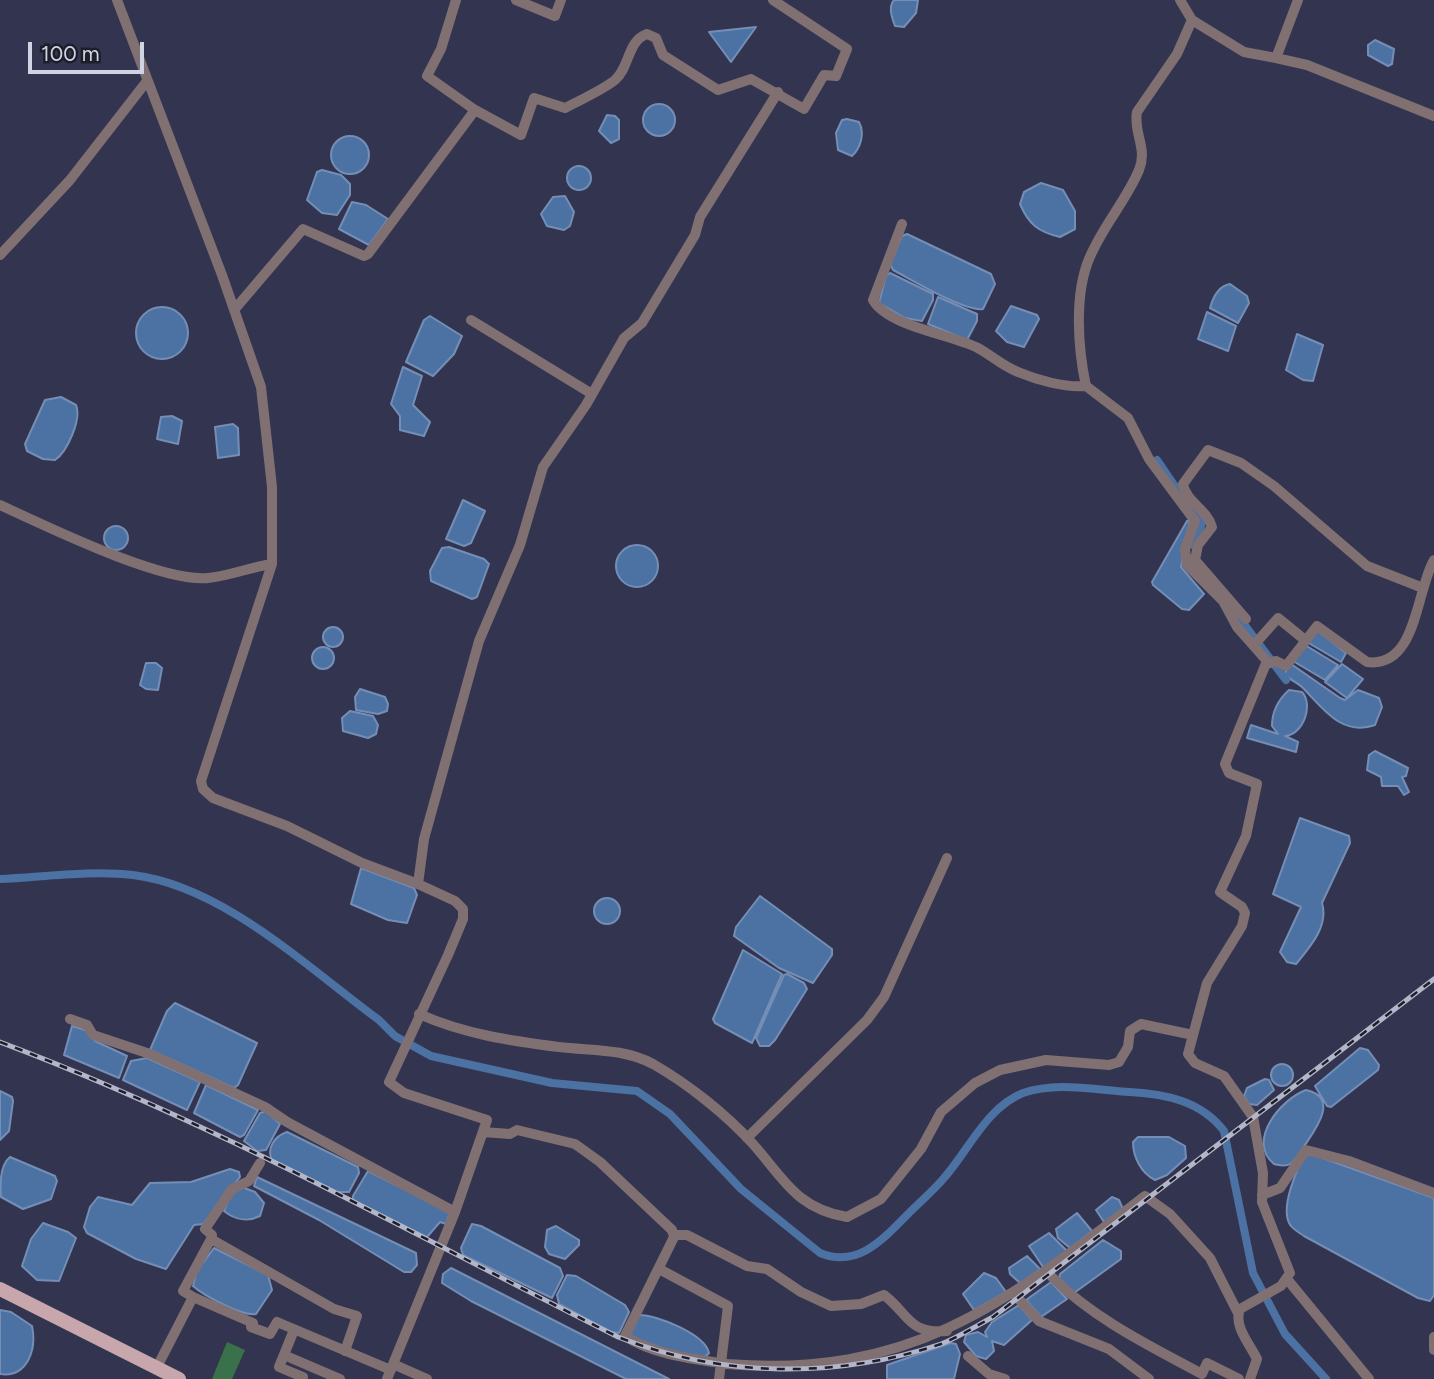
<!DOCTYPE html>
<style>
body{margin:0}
#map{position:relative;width:1434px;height:1379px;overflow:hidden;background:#333550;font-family:Figtree,sans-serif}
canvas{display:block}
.scale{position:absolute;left:28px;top:42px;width:116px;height:32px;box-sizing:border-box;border:4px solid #d0d3e4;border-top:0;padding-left:9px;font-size:21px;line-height:24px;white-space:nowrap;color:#d0d3e4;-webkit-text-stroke:5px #1d1e2a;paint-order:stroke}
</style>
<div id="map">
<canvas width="1434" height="1379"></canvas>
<div class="scale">100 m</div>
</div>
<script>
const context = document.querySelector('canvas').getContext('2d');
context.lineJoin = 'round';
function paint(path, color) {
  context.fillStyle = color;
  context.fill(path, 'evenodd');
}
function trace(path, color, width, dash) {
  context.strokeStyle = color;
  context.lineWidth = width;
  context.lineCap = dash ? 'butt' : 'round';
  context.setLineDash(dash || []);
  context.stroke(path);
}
const green = new Path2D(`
 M227 1342 245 1350 232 1379H212Z`);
const water = new Path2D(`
 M894 0H918L916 13 904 27 895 26C892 18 888 7 894 0Z
 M756 27 731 62 709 32Z
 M1375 40 1394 49 1392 64 1388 66 1368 55V45Z
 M643 120a16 16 0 1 1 32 0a16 16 0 1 1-32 0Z
 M607 115 615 116 619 120V139L611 143 599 131Z
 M847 119 859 122C865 132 861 148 852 156L838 150 836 133 842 120Z
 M331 155a19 19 0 1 1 38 0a19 19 0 1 1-38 0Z
 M567 178a12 12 0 1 1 24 0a12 12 0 1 1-24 0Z
 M322 170 341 175 350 184V195L337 215 322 213 307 200 317 172Z
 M1041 183 1063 190 1075 211V229L1060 237C1039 232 1029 225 1020 204L1024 192Z
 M565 196 574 212 570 226 564 230 547 226 541 214 553 197Z
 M352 202 366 205 388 219 369 245 339 229Z
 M907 234 991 274 995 284 983 309C965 312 912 280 893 270L890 264 902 236Z
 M890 273 933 294V300L922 321 905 318 879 303 886 276Z
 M1230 284 1247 296 1249 303 1238 323 1210 308C1213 297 1218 286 1230 284Z
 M938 297 977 314V321L967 340 928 324Z
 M1011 306 1037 315 1039 319 1024 347 1007 342 996 331Z
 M136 333a26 26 0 1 1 52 0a26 26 0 1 1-52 0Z
 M1207 312 1236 326 1228 351 1198 339Z
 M430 316 462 336 454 354 433 376 406 362 424 320Z
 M1297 334 1323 345 1313 381 1303 380 1286 370Z
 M403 367 422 376 413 405 430 422 424 436 400 430V416L391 404Z
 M61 397 76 405C82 419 67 452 55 460L43 459 27 451 25 444 45 400Z
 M172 416 182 421 178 444 157 439 161 417Z
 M233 424 238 428 239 455 218 458 215 427Z
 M463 500 485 511 471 543 464 546 446 539Z
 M1190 520 1181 567 1204 594 1189 610 1182 609 1153 585 1152 582 1187 521Z
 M104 538a12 12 0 1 1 24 0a12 12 0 1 1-24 0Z
 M616 566a21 21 0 1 1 42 0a21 21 0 1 1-42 0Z
 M449 547 484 559 489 564 477 597 472 599 431 581 430 571 442 548Z
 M323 637a10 10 0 1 1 20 0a10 10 0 1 1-20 0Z
 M1316 629 1346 653 1341 662 1307 642Z
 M1305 645 1338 665 1325 680 1293 661Z
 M312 658a11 11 0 1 1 22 0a11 11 0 1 1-22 0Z
 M146 663H156L162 668 158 690 146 689 140 685Z
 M1291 664 1340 698 1345 700 1358 690 1379 698 1382 707 1375 725C1341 737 1322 707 1302 687 1296 682 1289 679 1284 674Z
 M1342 664 1363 679 1347 698 1325 682Z
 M360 689 385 697 388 704 387 711 378 714 356 710 355 697Z
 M1289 690 1302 692C1314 705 1303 735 1285 736L1298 742 1296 752 1247 738 1251 725 1278 734 1272 726C1272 712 1279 699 1289 690Z
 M350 711 373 716 378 725 376 734 368 738 343 731 342 718Z
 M1375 751 1408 768 1406 776 1402 777 1409 792 1404 795 1398 786H1382L1381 777 1367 770 1369 755Z
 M1300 818 1349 836 1350 843 1322 903C1329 926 1310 947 1296 964L1287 962 1280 952 1301 907 1273 894Z
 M361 868 414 888 417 895 407 923 388 920 351 904Z
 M760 896 832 949V955L813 983 779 968 734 936 736 927Z
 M594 911a13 13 0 1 1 26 0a13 13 0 1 1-26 0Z
 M743 950 782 974 752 1043 715 1023 713 1019Z
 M787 974 804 983 807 989 775 1040 769 1046H760L756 1038 784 975Z
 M175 1003 257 1043 238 1085 234 1088 150 1050 167 1011Z
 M72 1026 88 1031 95 1041 127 1056 119 1078 64 1055Z
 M1360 1048 1368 1050 1379 1065 1378 1070 1331 1107 1327 1106 1315 1086Z
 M147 1058 200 1082 187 1110 123 1080 131 1061Z
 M1271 1075a11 11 0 1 1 22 0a11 11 0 1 1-22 0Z
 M1265 1079 1269 1080 1274 1090 1257 1105 1249 1104 1244 1096 1247 1088Z
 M206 1085 258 1110 244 1135 240 1137 194 1113Z
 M1306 1090C1338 1097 1318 1126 1307 1142 1302 1148 1297 1160 1290 1164 1285 1167 1279 1165 1274 1164 1246 1141 1281 1099 1306 1090Z
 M0 1091 12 1097 13 1101 9 1131 0 1140Z
 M266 1111 280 1124 266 1150 257 1151 244 1141 260 1113Z
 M287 1132 358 1167 359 1173 349 1192H337L272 1160C266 1148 275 1136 287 1132Z
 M1138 1137H1169L1185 1146 1186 1158 1167 1175 1155 1180C1141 1173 1133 1157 1133 1142Z
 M1306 1152 1434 1198V1295L1430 1301 1418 1298 1304 1236C1300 1233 1294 1230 1291 1226 1278 1210 1298 1167 1306 1152Z
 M10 1157 55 1176 57 1181 51 1199 23 1209 1 1197C0 1185 0 1165 10 1157Z
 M230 1169 239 1172 240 1177 203 1224 194 1225 166 1269 136 1259 87 1233 84 1227 90 1207 98 1197 132 1205 150 1183 191 1182Z
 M368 1171 450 1212 446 1224 440 1222 427 1237 360 1205 353 1199V1196Z
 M257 1177 416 1253 417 1265 411 1272H404L319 1220 254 1186Z
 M242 1187 255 1192 264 1203 260 1216C248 1222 235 1220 224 1211L230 1196Z
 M1112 1197 1119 1200 1123 1209 1104 1222 1096 1210Z
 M1077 1213 1092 1231 1070 1248 1058 1238 1056 1229Z
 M43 1223 68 1232 76 1238 59 1281 37 1280 22 1266 31 1239Z
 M472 1224 481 1226 560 1268 563 1276 552 1298 463 1255 461 1248Z
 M556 1226 579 1240V1245L565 1259 549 1254 545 1247 547 1230Z
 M1049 1233 1068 1252 1043 1267 1029 1246Z
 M1103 1240 1121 1251V1259L1074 1293 1059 1279 1060 1274Z
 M214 1248 268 1275 272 1290 256 1314C243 1317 203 1295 193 1286L197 1271Z
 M1027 1256 1040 1269 1021 1284 1010 1274 1009 1268Z
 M451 1268 669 1379H626L471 1301 442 1283 443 1274Z
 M984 1273 996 1278 1006 1292 974 1310 963 1294Z
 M567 1275 576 1276 625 1305 629 1312 619 1333 611 1332 559 1304 557 1295Z
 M1051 1282 1067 1299 1041 1317 1026 1300Z
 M1019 1305 1032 1320 1004 1345 992 1341 994 1351 986 1359 976 1356 964 1342 966 1335 978 1332 987 1337 985 1332 992 1322Z
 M0 1310 11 1312 32 1326C37 1350 27 1378 0 1374Z
 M639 1315C657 1315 705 1334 709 1353L705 1357 691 1358 632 1338 630 1332Z
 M951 1343 956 1344 960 1354 954 1379H887V1365Z`);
const canal = new Path2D(`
 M1157 460 1183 498
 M1191 508 1202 523 1194 546
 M1237 615 1286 680
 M0 879C43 877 90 870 133 875 223 886 308 968 379 1020L395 1036 431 1056 552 1083 637 1091 670 1114 741 1189 820 1253C859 1269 885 1237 910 1212 921 1201 934 1190 944 1178 968 1151 987 1107 1023 1093 1057 1081 1095 1090 1130 1092 1166 1094 1201 1101 1224 1131L1253 1273 1285 1334 1326 1379`);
const minor = new Path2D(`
 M117 0 222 275 261 387 272 487V564L201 781 203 789 213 798 287 826 362 863 418 884 455 901 463 909V919L448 955 389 1082 404 1093 487 1120 455 1212 387 1379
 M456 0 441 49 427 76 475 110 521 135 534 98 565 108C579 101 604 89 615 80 630 67 627 41 647 34L656 38 663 55 718 90 751 79 804 109 824 75 836 76 847 49 773 0
 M516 0 555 16 561 0
 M1180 0 1192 20 1244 52 1276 58
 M1298 0 1276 58 1307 65 1434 116
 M1192 20 1177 54 1137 112C1133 133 1148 148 1139 170 1126 201 1102 227 1089 259 1074 295 1078 349 1086 386L1128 418 1149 459 1195 521 1185 549 1187 565 1223 601 1237 627 1267 661 1225 764 1229 773 1257 784 1246 836 1220 892 1242 907 1245 913 1242 926 1207 983 1188 1054 1195 1063 1224 1076 1253 1117 1263 1173 1262 1202 1290 1273 1281 1286 1240 1309C1233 1326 1250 1344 1257 1359L1250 1379
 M902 224 873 300C888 326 949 334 976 347 990 354 1002 366 1018 372 1037 380 1065 388 1086 386
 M0 255 70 180 147 81
 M234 310 303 229 364 256 368 254 475 110
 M471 320 592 394
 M0 505C46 526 162 583 208 578 230 576 250 567 272 564
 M1246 619 1195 560 1198 545 1212 527C1207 509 1186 502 1183 484L1208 450 1241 463 1274 486 1367 566 1423 588
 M1254 645 1278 618 1305 640
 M1267 664 1276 661 1286 666 1317 626 1367 662C1417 669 1416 590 1434 560
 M418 884 424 839 479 641 520 545 543 467 586 405 624 338 642 323 695 235 700 217 778 92
 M419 1014C464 1034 511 1041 559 1047 591 1051 623 1048 653 1064 688 1084 726 1114 753 1144 784 1179 797 1209 847 1217L881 1199 921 1149 941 1112 975 1083 1000 1070 1046 1060 1109 1065 1119 1062 1128 1047 1130 1031 1141 1024 1193 1035
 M70 1019 87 1025 93 1035 150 1054 265 1107 287 1122 455 1212
 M483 1132 510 1134 517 1130 575 1144 600 1162 672 1230 674 1237 625 1336C654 1355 694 1359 727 1364 913 1379 1008 1301 1145 1196L1170 1214 1210 1258 1238 1313
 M747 1138 867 1020 884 997 947 858
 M1262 1195 1280 1188 1306 1150 1349 1161 1434 1193
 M674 1235H687L747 1266 767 1269 801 1292 831 1306 861 1304 884 1295C910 1315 908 1334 947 1331
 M211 1239 334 1309 357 1316 345 1351
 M661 1270 728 1306 719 1379
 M1052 1277C1094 1319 1150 1346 1202 1374L1207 1363 1239 1379
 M1287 1279 1369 1379
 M1014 1294 1039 1321 1109 1349 1149 1379
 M193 1297 183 1291 211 1239 212 1235 205 1229 232 1189 249 1181 260 1163
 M294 1330 279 1367 303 1377 302 1379
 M1434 1337V1350
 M284 1355 340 1379
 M968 1356 989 1374 1005 1379
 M393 1364 427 1379
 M157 1367 193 1297 253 1323 251 1327 270 1334 277 1322 391 1370`);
const major = new Path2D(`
 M0 1289 179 1379`);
const rail = new Path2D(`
 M0 1042C214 1122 414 1235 618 1337 722 1378 836 1379 941 1344 959 1337 976 1326 993 1317L1434 979`);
paint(green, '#38714a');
paint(water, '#4c71a3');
trace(water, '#748eb6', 2);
trace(canal, '#4c71a3', 8);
trace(minor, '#817072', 10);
trace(major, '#c8a7ac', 14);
trace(rail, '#b3b6c9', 5);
trace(rail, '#1d1e2a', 2.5, [8]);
</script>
